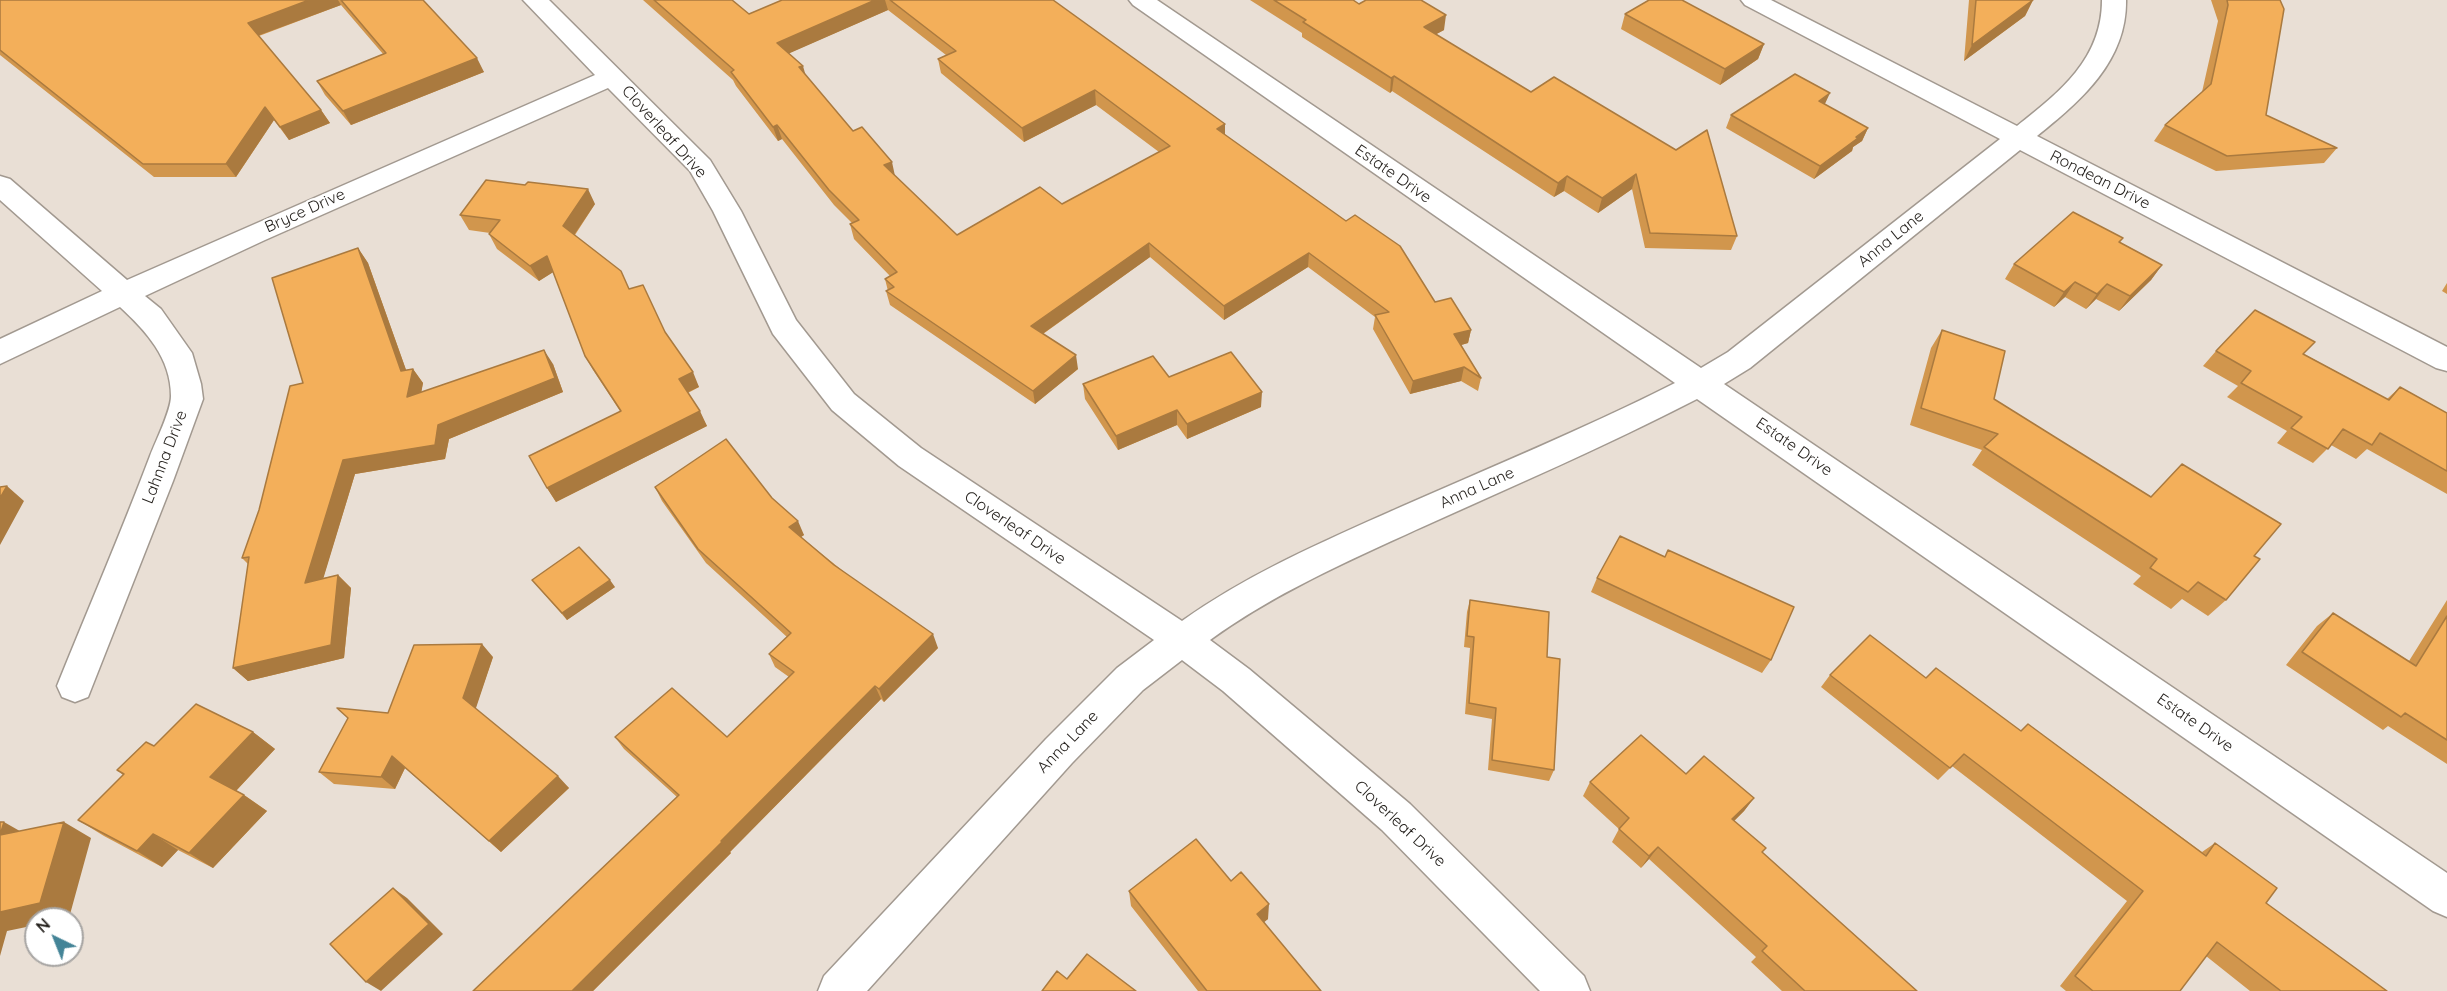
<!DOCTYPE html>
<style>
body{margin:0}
#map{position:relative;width:2447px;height:991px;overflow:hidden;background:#e9dfd5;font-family:Quicksand,sans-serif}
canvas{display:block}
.north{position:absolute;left:24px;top:907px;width:60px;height:60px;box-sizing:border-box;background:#fff;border:2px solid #a7a5a3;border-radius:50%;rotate:317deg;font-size:16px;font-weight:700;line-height:24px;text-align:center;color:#221e1a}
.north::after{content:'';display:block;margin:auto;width:21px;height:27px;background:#448497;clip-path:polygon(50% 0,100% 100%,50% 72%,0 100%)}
</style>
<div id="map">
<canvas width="2447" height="991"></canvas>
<div class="north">N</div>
</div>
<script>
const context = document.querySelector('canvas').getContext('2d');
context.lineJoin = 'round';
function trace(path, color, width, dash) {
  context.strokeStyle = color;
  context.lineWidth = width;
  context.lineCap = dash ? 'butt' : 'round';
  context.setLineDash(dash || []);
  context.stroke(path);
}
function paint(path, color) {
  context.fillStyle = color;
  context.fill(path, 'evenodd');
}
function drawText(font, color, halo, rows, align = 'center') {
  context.font = font + ' Quicksand,sans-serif';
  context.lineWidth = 4.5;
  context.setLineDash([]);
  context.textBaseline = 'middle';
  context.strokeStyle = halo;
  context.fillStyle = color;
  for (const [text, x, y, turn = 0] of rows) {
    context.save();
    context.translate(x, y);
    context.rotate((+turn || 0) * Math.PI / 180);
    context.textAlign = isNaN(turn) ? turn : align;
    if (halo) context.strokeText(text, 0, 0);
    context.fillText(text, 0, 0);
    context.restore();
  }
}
const minor = new Path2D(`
 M523 0H549L710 160 741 211 796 320 854 394 921 448 1182 621C1248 574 1322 542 1396 509 1489 468 1584 429 1675 383L1133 5 1129 0H1157L1701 368 1728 352 2000 139 1745 5 1741 0H1771L2017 126C2060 92 2102 59 2102 0H2126C2127 61 2081 101 2037 136L2447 347V371L2436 368 2020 150 1750 368 1724 384 2447 873V917L2433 911 1697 399C1606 446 1511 487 1418 529 1346 562 1273 594 1210 640L1249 669 1410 804 1584 976 1590 991H1540L1382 830 1223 691 1182 660 1143 690 1072 763 867 991H818L824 976 1046 739 1117 668 1154 640 899 466 832 410 773 334 713 211 690 171 608 88 265 240 145 296 161 309 192 353 201 384 203 399 173 481 88 697 75 702 62 697 57 686C88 609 121 533 150 456 156 440 171 411 171 396 171 358 146 331 120 307L0 364V339L102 291 0 200V176L10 179 127 280 595 75Z`);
const wall = new Path2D(`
 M0 0H423L484 72 351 125 325 95 317 81 383 54 341 5 259 36 321 110 330 123 289 140 274 120 236 177H154L0 55Z
 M643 0H732L749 14 782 0H1053L1225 135 1435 302 1471 330 1468 343 1461 345 1481 378 1478 391 1461 381 1410 394 1373 329 1375 317 1308 267 1224 320 1150 257 1043 334 1078 369 1035 404 890 305 886 291H888L885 279 890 276 854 239 850 224 852 223 834 205 782 139 778 141 736 86 733 80ZM888 10 946 55 938 59 941 73 1024 142 1096 105 1159 152 1062 204 957 235 895 176 853 131 805 75 789 53Z
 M1250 0H1353L1359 4 1444 30 1436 34 1737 236 1731 250 1645 248 1632 189 1598 213 1564 191 1554 197 1392 91 1390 93 1302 37V33Z
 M1969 0H2033L2025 16 1964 61Z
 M2211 0H2280L2266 115 2337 148 2324 163 2216 171 2154 141 2165 125 2202 92 2218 21Z
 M1625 14 1764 44 1758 59 1720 85 1621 29Z
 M1825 105 1868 128 1862 141 1853 147 1852 151 1814 179 1726 128 1731 115Z
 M595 204 575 235 630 289 666 333 699 387 688 393 707 426 556 502 547 488 620 411 593 370 585 356 553 272 539 281 497 249 489 234 490 233 469 230 460 215Z
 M2123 238 2120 242 2162 265 2151 280 2119 311 2096 299 2086 309 2065 297 2054 307 2005 279 2014 264Z
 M358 248 368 263 406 370 413 369 423 383 421 392 553 364 563 392 449 439 445 459 355 474 323 578 338 575 351 588 344 658 248 681 233 668 248 564 242 558 259 510 303 383Z
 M2447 283V294L2442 291Z
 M1942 330 1994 399 2151 497 2254 556 2226 600 2208 616 2182 599 2171 609 2133 584 2141 576 1972 465 1982 450 1910 425 1931 348Z
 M2216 351 2304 354 2387 399 2400 387 2447 413V494L2367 449 2356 459 2331 445 2313 463 2277 443 2287 431 2227 397 2238 386 2203 366Z
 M1169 377 1261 407 1187 439 1177 425 1118 450 1085 399 1083 384Z
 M655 487 772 498 804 535 801 537 938 648 884 702 881 699 730 852 731 853 593 991H473L677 797 624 749 615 737H727L789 677 775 667 769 654 787 637 706 563 662 501Z
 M1597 578 1771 660 1762 673 1591 592Z
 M532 580 615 587 567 620Z
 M1470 600 1547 657 1554 770 1549 781 1488 770 1492 719 1465 714 1470 648 1464 647 1467 612Z
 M2447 600V764L2388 726 2383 730 2286 665 2317 626 2333 613 2409 661Z
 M493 657 475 709 569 788 501 852 405 768 395 789 334 784 319 772 388 713Z
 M1830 675 1926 678 2021 731 2028 724 2202 852 2215 843 2266 903 2387 991H2250L2206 956 2180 991H2066L2060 986 2127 901 1952 766 1938 780 1821 687Z
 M253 732 275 749 236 791 244 795 267 811 213 868 178 850 162 867 104 836 78 820 123 775 117 770 154 746Z
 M1686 774 1754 798 1744 811 1734 821 1762 852 1917 991H1782L1751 962 1756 957 1649 859 1641 868 1612 842 1619 829 1583 796 1590 782Z
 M1231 881 1268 919 1263 922 1321 991H1198L1131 906 1129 891Z`);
const shadedWall = new Path2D(`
 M309 0H338L341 5 257 36 248 23Z
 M875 0H885L888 10 781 57 777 43Z
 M2033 0 2025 16 1964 61 1972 45Z
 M1446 15 1444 30 1422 42 1424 27Z
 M1764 44 1758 59 1720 85 1725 69Z
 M477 58 484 72 351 125 343 111Z
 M803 66 807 80 799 67Z
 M1394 76 1392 91 1390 93 1391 78Z
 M1095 90 1096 105 1024 142 1022 128Z
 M1830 93 1824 106 1819 101Z
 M265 107 274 120 236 177 226 164Z
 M321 110 330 123 289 140 280 127Z
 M1225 124V139L1217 129Z
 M777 125 782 139 778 141 773 127Z
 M1868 128 1862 141 1853 147 1852 151 1814 179 1820 166Z
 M892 162 895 176 884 165Z
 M1636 174 1632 189 1598 213 1602 198Z
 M1567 176 1564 191 1554 197 1558 183Z
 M588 189 595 204 570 241 563 226Z
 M1149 243 1150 257 1034 340 1031 326Z
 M358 248 368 263 410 381 413 369 423 383 418 411 407 397 401 371Z
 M1309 253 1308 267 1224 320V306Z
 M547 256 555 271 539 281 530 266Z
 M2162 265 2151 280 2119 311 2130 296Z
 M2075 282 2065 297 2054 307 2064 292Z
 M2107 284 2096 299 2086 309 2097 294Z
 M1471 330 1468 343 1451 348 1454 334Z
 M544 350 553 364 563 392 449 439 445 459 355 474 318 596 305 583 343 460 438 425Z
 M1076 355 1078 369 1035 404 1033 391Z
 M1464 367 1461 381 1410 394 1413 381Z
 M693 372 699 387 686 393 679 379Z
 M1262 392 1261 407 1187 439V424Z
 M1177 410V425L1118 450 1116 436Z
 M700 411 707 426 556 502 547 488Z
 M7 486 24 501 0 545V498Z
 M798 521 804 535 795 541 789 527Z
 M338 575 351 588 344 658 248 681 233 668Z
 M610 580 615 587 567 620 562 613Z
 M933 634 938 648 884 702 879 689Z
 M482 644 493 657 475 711 463 698Z
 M875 686 881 699 730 852 731 853 593 991H572Z
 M253 732 275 749 233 794 210 777Z
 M392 756 405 768 395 789 381 777Z
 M558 776 569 788 501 852 489 841Z
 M244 795 267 811 213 868 189 853Z
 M1754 798 1744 811 1723 832 1732 819Z
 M4 822 32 838 0 835Z
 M64 822 91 838 69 918 65 919H36V925L7 931 0 956V912Z
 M153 834 178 850 162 867 137 851Z
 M1658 847 1649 859 1641 868 1649 856Z
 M393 888 407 898 443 934 381 991 366 982Z
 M1269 904 1268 919 1256 929 1257 914Z`);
const building = new Path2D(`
 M0 0H309L248 23 321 110 280 127 265 107 226 164H143L0 50Z
 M341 0H423L477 58 343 111 317 81 386 53Z
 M654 0H732L749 14 782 0H875L777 43 803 66 799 67 853 131 862 127 892 162 884 165 957 235 1040 187 1062 204 1170 146 1095 90 1022 128 938 59 956 51 890 0H1053L1225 124 1217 129 1346 221 1355 215 1400 246 1435 302 1451 298 1471 330 1454 334 1481 378 1464 367 1413 381 1375 315 1389 312 1309 253 1224 306 1149 243 1031 326 1076 355 1033 391 886 291 894 287 885 279 897 272 850 224 859 220 829 190 777 125 773 127 731 72 734 70Z
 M1274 0H1353L1359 4 1366 0H1421L1446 15 1424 27 1531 92 1554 77 1676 150 1707 130 1737 236 1650 233 1636 174 1602 198 1567 176 1558 183 1394 76 1391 78 1303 22 1306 20Z
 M1649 0H1682L1764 44 1725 69 1625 14Z
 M1976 0H2033L1972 45Z
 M2227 0H2280L2284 9 2266 115 2337 148 2227 156 2165 125 2211 84 2228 5Z
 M1795 74 1830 93 1819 101 1868 128 1856 137 1858 138 1820 166 1731 115Z
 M486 180 525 185 528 182 588 189 563 226 621 271 629 289 643 285 665 332 693 372 679 379 700 411 547 488 529 456 621 411 585 356 547 256 530 266 489 234 500 220 460 215Z
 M2073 212 2123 238 2119 242 2162 265 2130 296 2107 284 2097 294 2075 282 2064 292 2014 264Z
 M358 248 401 371 413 369 407 397 544 350 555 378 438 425 435 445 343 460 305 583 338 575 331 645 233 668 249 557 242 558 259 510 290 386 303 383 272 278Z
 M2255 310 2315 342 2303 354 2389 400 2400 387 2447 413V471L2380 433 2372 445 2343 429 2328 449 2291 428 2302 417 2241 383 2251 371 2216 351Z
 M1942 330 2005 351 1994 399 2151 497 2182 464 2281 524 2254 556 2260 559 2226 600 2198 582 2188 592 2150 568 2157 559 1984 447 1998 434 1921 408Z
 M1231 352 1262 392 1187 424 1177 410 1116 436 1083 384 1153 356 1169 377Z
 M726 439 772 498 798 521 789 527 834 565 933 634 879 689 875 686 721 841 722 842 572 991H473L679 795 615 737 672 688 727 737 794 672 769 654 791 633 698 549 655 487Z
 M7 486 0 498V487Z
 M1620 536 1665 557 1668 550 1794 607 1771 660 1597 578Z
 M579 547 610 580 562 613 532 580Z
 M1470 600 1549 612 1547 657 1560 659 1554 770 1492 760 1496 708 1469 703 1474 637 1467 636Z
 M2333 613 2416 666 2447 616V740L2405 713 2401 717 2302 652Z
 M1870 635 1926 678 1936 668 2021 731 2028 724 2206 856 2215 843 2277 888 2266 903 2387 991H2281L2217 942 2180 991H2093L2075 976 2143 891 1964 754 1950 768 1830 675Z
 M482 644 463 698 558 776 489 841 392 756 381 777 319 772 348 718 337 708 388 713 414 645Z
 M196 704 253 732 210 777 244 795 189 853 153 834 137 851 78 820 124 774 117 770 146 742 154 746Z
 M1641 735 1686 774 1704 756 1754 798 1732 819 1766 848 1762 852 1917 991H1805L1762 951 1767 946 1658 847 1649 856 1619 829 1629 818 1590 782Z
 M0 822H4L0 835 64 822 40 903 0 912Z
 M1196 839 1231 881 1241 872 1269 904 1257 914 1321 991H1207L1129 891Z
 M393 888 429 924 366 982 330 944Z
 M1087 954 1136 991H1042L1057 971 1067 979Z`);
const streetNames = [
 ["Cloverleaf Drive",664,132,48],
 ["Estate Drive",1393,174,35],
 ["Rondean Drive",2100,180,27],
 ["Bryce Drive",305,211,-24],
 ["Anna Lane",1891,239,-39],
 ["Estate Drive",1794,447,35],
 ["Lahnna Drive",165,457,-69],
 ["Anna Lane",1477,488,-24],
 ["Cloverleaf Drive",1015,528,34],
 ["Estate Drive",2195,723,35],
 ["Anna Lane",1068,742,-46],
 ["Cloverleaf Drive",1400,824,43]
];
trace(minor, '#a29990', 3);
paint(minor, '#fff');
paint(wall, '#d1964d');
paint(shadedWall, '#aa7a3f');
paint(building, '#f3af5a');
trace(building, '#aa7a3f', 1.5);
drawText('16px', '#221e1a', '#fff', streetNames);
</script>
